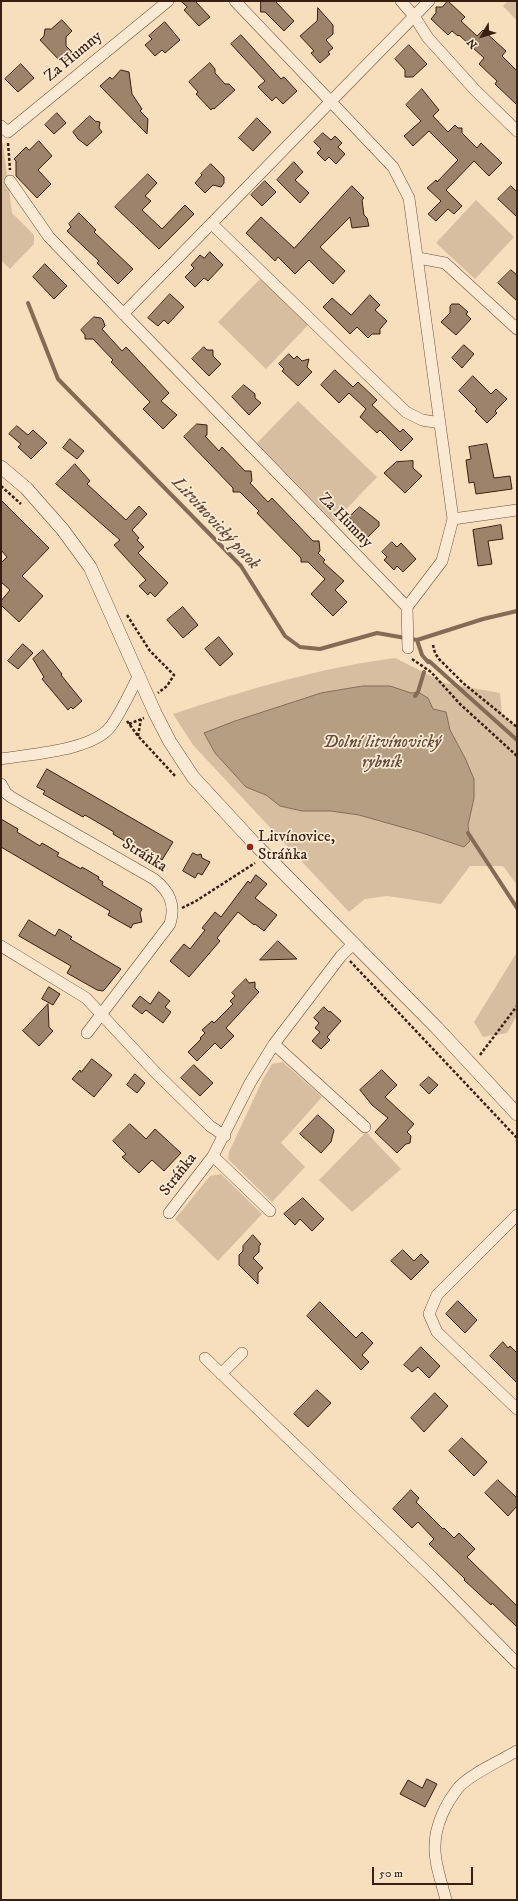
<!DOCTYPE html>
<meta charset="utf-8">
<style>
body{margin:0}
#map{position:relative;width:518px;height:1901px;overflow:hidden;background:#f7dfbd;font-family:"IM FELL DW Pica",serif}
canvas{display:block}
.frame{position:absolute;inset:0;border:2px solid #391f11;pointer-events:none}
.north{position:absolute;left:462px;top:16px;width:40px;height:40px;-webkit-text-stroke:3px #faead4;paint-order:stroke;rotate:232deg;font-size:11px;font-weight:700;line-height:16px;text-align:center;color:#391f11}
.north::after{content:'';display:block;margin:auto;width:14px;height:18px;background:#391f11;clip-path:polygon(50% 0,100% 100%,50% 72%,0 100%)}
.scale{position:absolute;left:372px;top:1867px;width:101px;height:18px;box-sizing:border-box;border:2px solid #391f11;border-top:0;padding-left:5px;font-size:12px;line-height:14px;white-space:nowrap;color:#391f11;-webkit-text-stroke:3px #faead4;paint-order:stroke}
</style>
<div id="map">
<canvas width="518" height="1901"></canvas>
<div class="frame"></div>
<div class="north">N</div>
<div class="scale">50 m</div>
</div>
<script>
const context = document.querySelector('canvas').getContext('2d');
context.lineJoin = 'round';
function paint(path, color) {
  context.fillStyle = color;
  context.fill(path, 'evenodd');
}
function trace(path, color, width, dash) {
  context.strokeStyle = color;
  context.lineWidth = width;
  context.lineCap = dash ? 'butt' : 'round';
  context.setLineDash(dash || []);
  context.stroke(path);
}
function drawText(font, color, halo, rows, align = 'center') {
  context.font = font + ' "IM FELL DW Pica",serif';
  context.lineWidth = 3.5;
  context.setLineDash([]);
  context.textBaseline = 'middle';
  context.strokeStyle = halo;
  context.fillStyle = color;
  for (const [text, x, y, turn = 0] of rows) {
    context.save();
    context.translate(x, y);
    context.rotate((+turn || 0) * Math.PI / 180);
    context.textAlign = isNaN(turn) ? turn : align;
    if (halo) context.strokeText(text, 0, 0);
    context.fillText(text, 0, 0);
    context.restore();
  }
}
const green = new Path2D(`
 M508 1H517V21L503 6Z
 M1 141 3 144 12 213 34 235V244L10 269 1 260Z
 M476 200 514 237 475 279 436 243Z
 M261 278 309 324 266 369 218 322Z
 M298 401 377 477 334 522 257 443Z
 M395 658 445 683 500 693 502 715 517 728V885L503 866H470L441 904 387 896 365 899 349 912 193 745 173 714C246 690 319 668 395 658ZM363 686H390L411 693 418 692 428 698 433 709 446 712 450 730 465 758 474 798 468 825 470 841 464 847 419 832 359 815 331 811H302L280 806 266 795 246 787 215 753 204 734 235 721 321 693Z
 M517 952V1015L507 1033 483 1037 474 1022Z
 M283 1062 322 1097 281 1143 305 1167 272 1202 228 1159 229 1152 263 1079 272 1064Z
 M366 1132 401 1169 352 1212 319 1180Z
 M221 1174 262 1214 218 1261 175 1219 210 1176Z`);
const water = new Path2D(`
 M363 686H390L411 693 418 692 428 698 433 709 446 712 450 730 465 758 474 779V798L468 825 470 841 464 847 419 832 359 815 331 811H302L280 806 266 795 246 787 215 753 204 733 235 721 321 693Z`);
const stream = new Path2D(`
 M28 303 58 379 241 566 285 636 300 647 320 649 377 633 417 640 422 655 428 662
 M417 640 483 619 517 611
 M429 661 517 740
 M415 696 418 692 424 672
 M468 833 517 908`);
const building = new Path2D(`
 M181 1H195L210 17 199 26 184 10 187 7Z
 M261 1H275L294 21 284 31 265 12H261Z
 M448 1 465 17 461 21 477 36 483 30 506 51 502 56 517 71V105L495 84 497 81 479 64 484 58 459 35 458 36 452 31 448 35 431 19 436 13V7H442Z
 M318 8 333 25V34L326 40 333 48 328 52 330 54 320 63 311 53 314 51 300 36 317 21Z
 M62 20 72 31 66 37V46L72 52 61 62 40 40 44 36 45 29H51Z
 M165 22 180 40 165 53 162 50 155 56 145 45 152 39 149 36Z
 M241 35 281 79 284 77 297 91 283 104 276 97 272 101 258 87 265 81 231 44Z
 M409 45 427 64 413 77H405V70L395 59Z
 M210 63 215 69V73L225 84H229L235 90 214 109 213 108 211 110 196 94 198 92 189 82Z
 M21 64 34 78 18 92 5 79Z
 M121 70 129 72 132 94 142 109 140 111 148 119 147 134 100 86 110 77 112 79Z
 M422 89 439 110 433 116 448 132 455 125 458 128H462V133L477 148 481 143 502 163 489 176 474 161 446 190 462 206 454 214 448 209 436 221 428 214 441 201 427 188 436 180 437 182 458 160 429 131 413 146 404 136 421 121 406 105Z
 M57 113 66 123 54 134 45 125Z
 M90 116 95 121 100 122 99 128 102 132 87 146 78 139 73 132Z
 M257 118 271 132 253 151 239 138Z
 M323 133 331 140 335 136 342 143 338 147 345 154 336 164 329 157 325 161 317 153 321 149 314 142Z
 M39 141 52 156 38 170 51 184 37 198 16 176V161L14 159 26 147 29 150Z
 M294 162 303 172 295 180 309 193 300 203 277 180Z
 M211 164 224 177V183L221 187 213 185 205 193 195 183 202 175 201 174Z
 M148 174 157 183 145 196 151 201 142 210 162 229 185 205 194 214 159 249 115 207Z
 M265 181 276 192 262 206 251 195Z
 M352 186 364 198 362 200 364 215 367 218 369 226 352 228 350 217 320 247 345 271 333 284 309 260 295 274 278 257 275 261 246 233 261 217 294 248Z
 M511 186 517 192V217L498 199Z
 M79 213 96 230 94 232 133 269 118 284 97 263 99 261 67 231 71 227 69 224Z
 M210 252 223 265 208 281 204 278 195 287 185 277 194 268 191 265 200 255 204 258Z
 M45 264 67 286 54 299 33 277Z
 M511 270 517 275V301L498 283Z
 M170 294 184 307 168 324 164 320 158 326 148 318Z
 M370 295 380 305 375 310 387 321 380 329V334H372L368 338 357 327 350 334 323 307 332 298 351 315Z
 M452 304H459L468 312 466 314 471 319 456 335 441 322 450 313V307Z
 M94 317 101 318 103 320 105 326 102 329 122 351 126 347 169 393 161 401 177 415 163 429 143 409 150 402 111 362 113 360 93 339H85V335L81 330Z
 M464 345 474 354 462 368 452 358Z
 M204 347 207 350H213V356L221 364 209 376 192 359Z
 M289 354 294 359 297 356 302 361 309 359 307 367 312 372 298 386 282 371 284 369 279 364Z
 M335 370 353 387 358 382 377 400 372 405 400 432 403 429 413 439 401 451 380 430 377 433 360 417 366 409 349 393 339 403 321 385Z
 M473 376 491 394 496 389 507 399 495 411 497 413 487 423 475 411 477 409 459 391Z
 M244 385 255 394V398L261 403 249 415 232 397Z
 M197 424 207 425V435L205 436 219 451 222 447 245 471H251L252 481 250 483 268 502 272 498 313 541H319L320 551 318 553 325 560 323 562 344 581 335 590 347 602 333 616 311 594 325 579 308 562H301V558L257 513 259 511 240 492H233V488L184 437Z
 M17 426 28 435 33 430 47 443 31 459 18 447 21 444 9 434Z
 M70 439 84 451 77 459 63 448Z
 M487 444 494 478 510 476 512 489 476 494 474 482 469 483 466 460 471 459 469 447Z
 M413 461V468L422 476 405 493 384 473 396 462Z
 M75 464 90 481 87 484 126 520 139 506 147 514 132 530 139 538 137 540 144 547 138 553 168 583 155 597 150 592 148 595 139 586 146 580 114 545 120 540 56 484Z
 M1 500 49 548 22 576 43 596 19 622 1 605V601L10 590 1 582V563L7 557 1 550Z
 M360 507 379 522V526L365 540 352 525 354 523 349 517Z
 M501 525 503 539 488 541 492 564 478 566 473 530Z
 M392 542 397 547 401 543 416 559 403 572 397 566 394 570 384 560 387 557 382 552Z
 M183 607 198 625 183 638 167 620Z
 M219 637 233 654 220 666 205 649Z
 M23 644 33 653 18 669 8 661Z
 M43 650 62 674 61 675 82 701 73 709 71 707 68 710 42 679 44 677 33 659Z
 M47 769 173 842 162 860 154 855 153 858 113 834 114 832 85 815 83 817 43 794 45 791 37 787Z
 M1 819 18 829 17 832 40 846 42 843 59 853 57 856 63 859 81 869 82 867 99 877 98 879 103 882 102 885 142 909 140 913 142 922 133 924 131 928 108 915 110 911 1 847Z
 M193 853 197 855 201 854 202 858 210 862 202 875 198 873 195 878 183 871Z
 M256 875 267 884 255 898 277 915 264 931 255 924 254 925 238 912 217 938 220 941 189 977 170 961 184 944 190 949 205 930 202 928 215 912 221 917 248 881 250 883Z
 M29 920 55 936 59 929 72 937 70 939 121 969 105 989 103 991 97 990 67 973 71 966 19 936Z
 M278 941 297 959 260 960Z
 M246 979 249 983 255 982V988L259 992 226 1028 234 1036 221 1049 215 1043 197 1061 188 1052 201 1039 200 1038 205 1033 202 1030 212 1021 214 1023 233 1004 230 1001 235 996 232 993Z
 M49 987 60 994 53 1005 42 999Z
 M159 992 170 1001 165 1007 171 1012 163 1023 146 1010 142 1014 132 1006 140 996 150 1004Z
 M48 1004 49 1027 53 1031 39 1046 23 1031Z
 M324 1007 329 1012 330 1011 341 1021 327 1037 330 1040 321 1049 312 1041 320 1032 315 1028 319 1023 314 1018Z
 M92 1059 112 1075 94 1097 72 1079 80 1070 81 1072Z
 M194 1065 213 1083 200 1096 181 1078Z
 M382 1070 397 1085 385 1097 414 1124 407 1132 411 1136 410 1143 406 1144 397 1153 375 1132 388 1118 372 1105 360 1090Z
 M135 1074 145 1083 137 1093 127 1085Z
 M429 1077 438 1085 429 1094 420 1085Z
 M318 1115 334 1130 331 1142 321 1153 300 1134Z
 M130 1124 146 1139 155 1129 181 1153 164 1171 152 1160 139 1173 122 1157 126 1154 113 1141Z
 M303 1198 324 1219 312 1231 300 1219 295 1225 284 1214Z
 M253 1235 261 1244 259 1246V1252L253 1258 263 1268 258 1273V1284L239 1265V1255L243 1251V1246Z
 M403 1250 414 1261 421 1254 429 1262 411 1280 391 1261Z
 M458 1301 477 1320 465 1333 446 1314Z
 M320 1302 356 1338 362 1332 373 1343 362 1355 369 1362 361 1370 307 1316Z
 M503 1342 508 1348 510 1346 517 1353V1383L490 1356Z
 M421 1347 440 1366 429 1378 418 1367 412 1372 404 1365Z
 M317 1390 331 1403 308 1427 294 1414Z
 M435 1393 448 1406 424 1432 411 1418Z
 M462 1438 487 1462 474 1476 449 1451Z
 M498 1480 517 1498V1506L508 1516 485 1493Z
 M411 1490 419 1498 416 1502 443 1529 444 1528 454 1538 459 1533 475 1549 467 1557 517 1606V1627L492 1603 491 1605 464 1580 465 1579 429 1544 434 1539 418 1522 412 1528 393 1509Z
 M427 1779 437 1784 425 1807 400 1794 408 1780 422 1788Z`);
const path = new Path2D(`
 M8 143 10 170
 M1 486 21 504
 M127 615 150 651 174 675 167 686 158 693
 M433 645 435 653 439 659 463 683 517 727
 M412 659 431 672 460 704 517 756
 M127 721 138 736 176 777
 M129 724 144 718
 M138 736 141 719
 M182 908 196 901 255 863
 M350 961 516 1137 517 1141
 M480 1055 517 1006`);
const minor = new Path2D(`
 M235 1 393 167 409 198 453 519 442 561 407 607
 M401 1 414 16 428 38 475 90 517 131
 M1 126 8 132 168 1
 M10 181 49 237 407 607
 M212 224 406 412 422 420 440 423
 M418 258 445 263 517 329
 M123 314 429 1
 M453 519 517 510
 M407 607 408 648
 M1 759C29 754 93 751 111 726 122 711 130 692 139 675
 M1 784 6 793 11 797 154 879C169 891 176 904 170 924L87 1033
 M1 946 86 998 157 1074 210 1126 225 1136
 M274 1044 365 1127
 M213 1156 270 1211
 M169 1213 213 1156 250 1083 274 1044 341 956 354 943
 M517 1215 437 1295 429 1314 437 1332 517 1409
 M205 1358 432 1577 517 1663
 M221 1374 242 1353
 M446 1900C442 1883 434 1863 435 1846 435 1825 446 1803 459 1787 472 1773 500 1761 517 1751`);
const tertiary = new Path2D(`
 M1 467 26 488 63 530 90 567 155 713 170 742 193 777 253 842 437 1028 517 1114`);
const markers = [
 [250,847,4,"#8f2418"]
];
const streetNames = [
 ["Za Humny",74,57,-40],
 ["Za Humny",345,521,46],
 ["Stráňka",144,856,32],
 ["Stráňka",179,1175,-52]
];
const poiNames = [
 ["Litvínovice,",258,838],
 ["Stráňka",258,856]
];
const waterNames = [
 ["Litvínovický potok",215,524,47],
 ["Dolní litvínovický",382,743],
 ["rybník",382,763]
];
paint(green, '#d7bea0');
paint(water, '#b69e83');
trace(water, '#846b55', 1);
trace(stream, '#846b55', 4);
paint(building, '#9c836a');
trace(building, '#391f11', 1);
trace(minor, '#684f3c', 12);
trace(tertiary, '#684f3c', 14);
trace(path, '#391f11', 2.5, [3, 2]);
trace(minor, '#faead4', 11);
trace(tertiary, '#faead4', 13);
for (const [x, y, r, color] of markers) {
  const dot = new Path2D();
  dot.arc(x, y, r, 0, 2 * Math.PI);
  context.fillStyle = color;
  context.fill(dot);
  trace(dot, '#faead4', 1.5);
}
drawText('16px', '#391f11', '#faead4', streetNames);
drawText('16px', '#391f11', '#faead4', poiNames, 'left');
drawText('italic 17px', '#654b39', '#faead4', waterNames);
</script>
